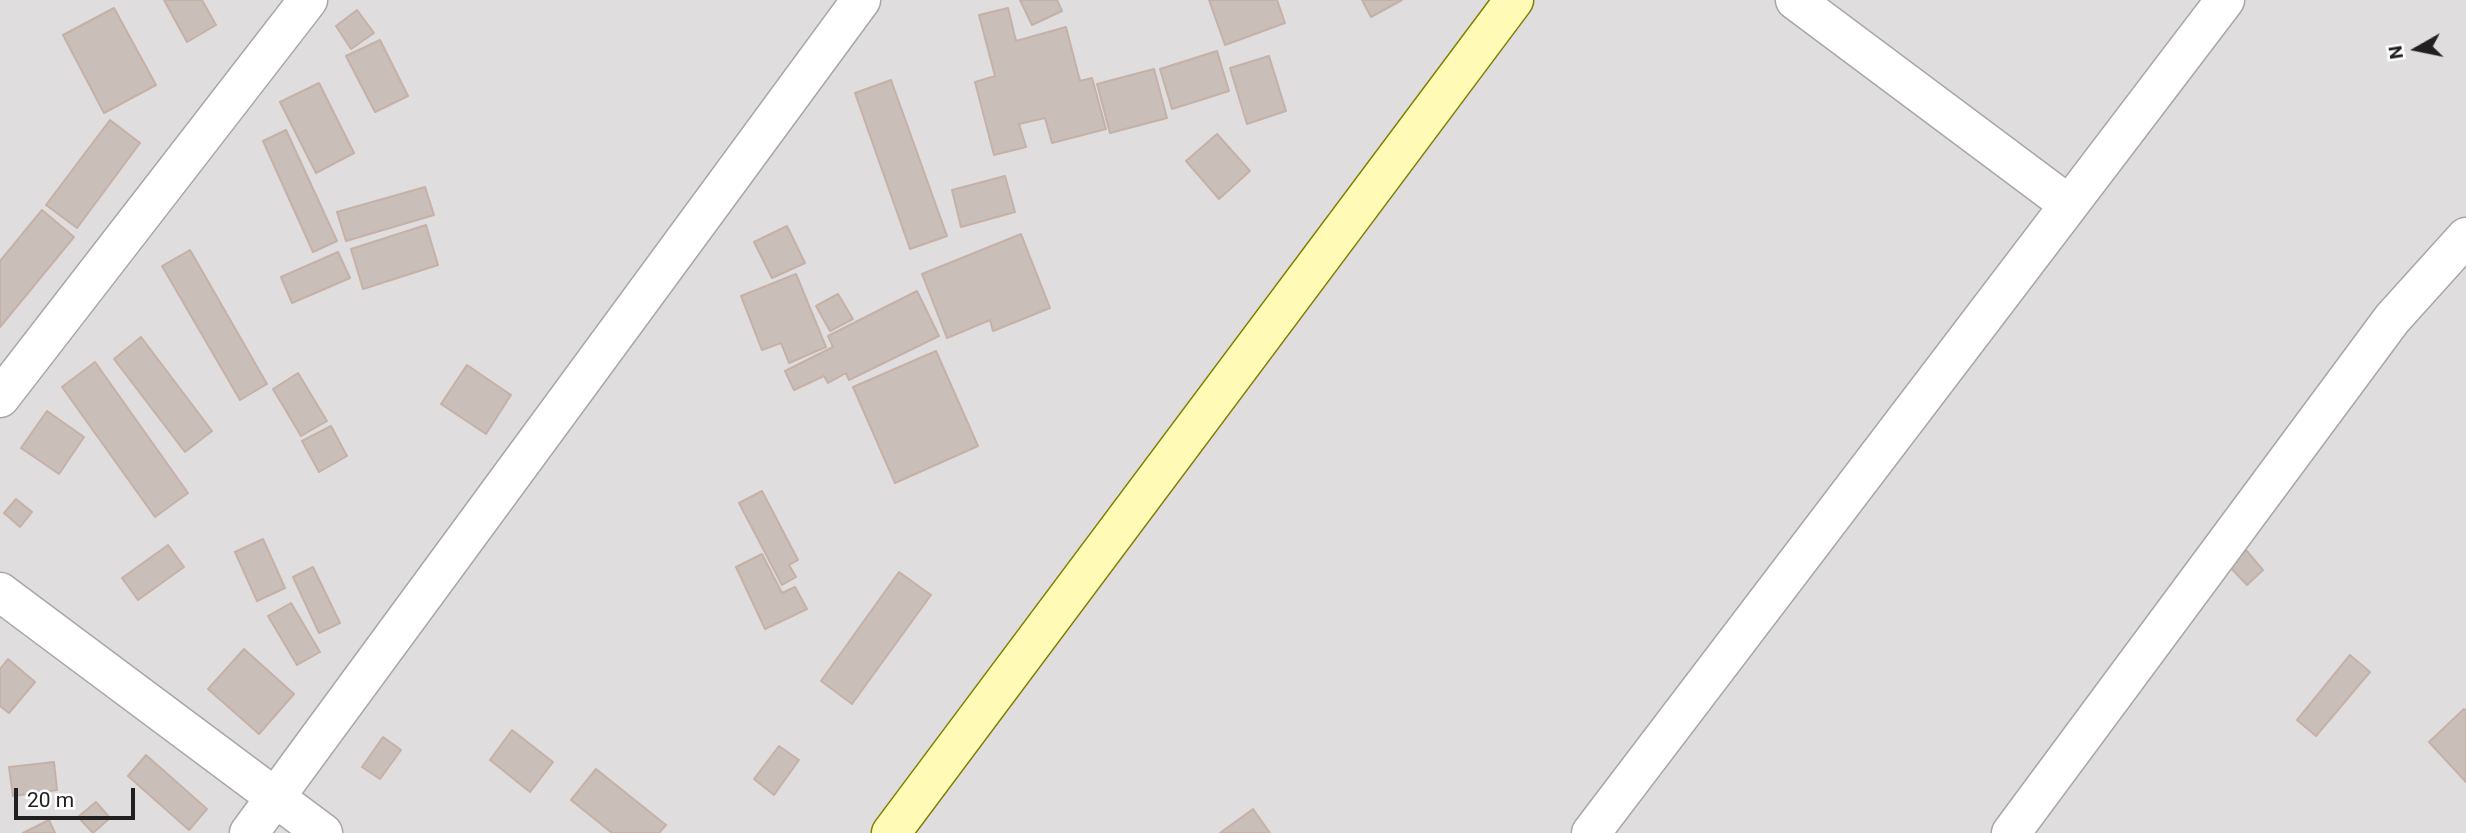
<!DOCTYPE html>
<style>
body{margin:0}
#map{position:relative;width:2466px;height:833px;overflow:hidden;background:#f2ede6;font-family:Roboto,sans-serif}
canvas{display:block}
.north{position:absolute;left:2382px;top:14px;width:70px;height:70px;-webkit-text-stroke:5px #fff;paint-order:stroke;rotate:261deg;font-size:19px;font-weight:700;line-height:28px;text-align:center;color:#202020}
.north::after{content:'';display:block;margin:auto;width:24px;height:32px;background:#202020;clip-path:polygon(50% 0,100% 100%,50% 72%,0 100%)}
.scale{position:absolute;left:14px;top:788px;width:121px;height:32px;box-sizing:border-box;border:4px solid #202020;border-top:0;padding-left:9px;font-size:21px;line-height:24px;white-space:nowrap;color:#202020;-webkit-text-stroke:5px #fff;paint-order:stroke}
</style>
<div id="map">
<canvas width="2466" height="833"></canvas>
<div class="north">N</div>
<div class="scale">20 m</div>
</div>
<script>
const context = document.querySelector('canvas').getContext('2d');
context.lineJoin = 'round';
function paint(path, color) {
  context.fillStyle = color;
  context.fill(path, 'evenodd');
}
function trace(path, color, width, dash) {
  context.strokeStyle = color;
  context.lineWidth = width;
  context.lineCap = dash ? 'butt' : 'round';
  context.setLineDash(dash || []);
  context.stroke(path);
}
const residential = new Path2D(`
 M0 0H2466V833H0Z`);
const building = new Path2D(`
 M164 0H202L216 25 187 42Z
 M1020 0H1057L1062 11 1032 25Z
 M1209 0H1277L1285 23 1225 45Z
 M1362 0H1402L1371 17Z
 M114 8 156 85 104 113 63 35Z
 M1008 8 1016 41 1066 27 1080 81 1092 78 1106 129 1052 143 1045 118 1019 124 1026 147 994 155 975 82 995 76 979 15Z
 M357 10 374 33 351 49 336 26Z
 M380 40 408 96 375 112 346 56Z
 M1217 51 1229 91 1172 109 1160 69Z
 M1269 56 1286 111 1247 124 1230 68Z
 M1154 69 1167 118 1110 133 1097 84Z
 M891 80 947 236 910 249 855 93Z
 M319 83 354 153 316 173 280 102Z
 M110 120 140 143 77 228 46 205Z
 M286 130 337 241 313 252 263 141Z
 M1217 134 1250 171 1219 199 1186 161Z
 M1005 176 1015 212 961 227 952 190Z
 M425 187 434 215 346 241 337 212Z
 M42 210 74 237 0 327V261Z
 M426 225 438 265 363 289 351 249Z
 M787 226 805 263 772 278 754 242Z
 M1021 234 1050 308 993 331 990 320 947 338 922 274Z
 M190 250 267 384 240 400 162 266Z
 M338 252 350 278 292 303 281 277Z
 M796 274 826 347 789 363 781 343 762 350 741 296Z
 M917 291 939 336 849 380 846 373 828 383 824 376 794 390 785 371 833 347 828 336Z
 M838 294 853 319 830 331 816 306Z
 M141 337 212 431 185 452 114 359Z
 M936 351 978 446 895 483 853 387Z
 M95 362 188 493 155 517 62 387Z
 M467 365 511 395 486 434 441 404Z
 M298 373 327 421 301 436 273 389Z
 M47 411 84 437 59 474 21 448Z
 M331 426 347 456 319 472 302 441Z
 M762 491 798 560 789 565 796 577 782 585 739 503Z
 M16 499 32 512 20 527 4 513Z
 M263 539 285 588 257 601 235 552Z
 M168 545 184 567 138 600 122 578Z
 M2246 550 2263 570 2247 585 2229 566Z
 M762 554 782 593 795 587 807 609 765 629 736 567Z
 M313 567 340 623 319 633 293 577Z
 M899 572 931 595 852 704 821 681Z
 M291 603 320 652 297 665 268 616Z
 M244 649 294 694 259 734 208 689Z
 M2350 655 2370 672 2316 736 2297 720Z
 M8 659 35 682 9 713 0 706V669Z
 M2464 709 2466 711V782L2429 742Z
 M512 730 553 762 530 792 490 760Z
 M383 737 401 750 380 779 362 767Z
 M779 746 799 760 774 795 754 779Z
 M146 755 207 809 189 830 128 776Z
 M54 762 57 790 13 796 9 767Z
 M596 769 666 825 659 833H612L571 800Z
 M96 802 110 818 93 833 78 817Z
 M1253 809 1270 833H1220Z
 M49 820 55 833H23Z`);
const street = new Path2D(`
 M1795 0 2068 204
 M0 398 308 0
 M0 592 323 833
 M249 833 861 0
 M1591 833 2225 0
 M2011 833 2392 319 2466 237`);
const secondary = new Path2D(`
 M891 833 1514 0`);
paint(residential, '#dfdddd');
paint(building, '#cabeb9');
trace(building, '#c5b1a7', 2);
trace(street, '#a7a7a7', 41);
trace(secondary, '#7e7f00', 41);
trace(street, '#fff', 38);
trace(secondary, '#fffbb7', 38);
</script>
